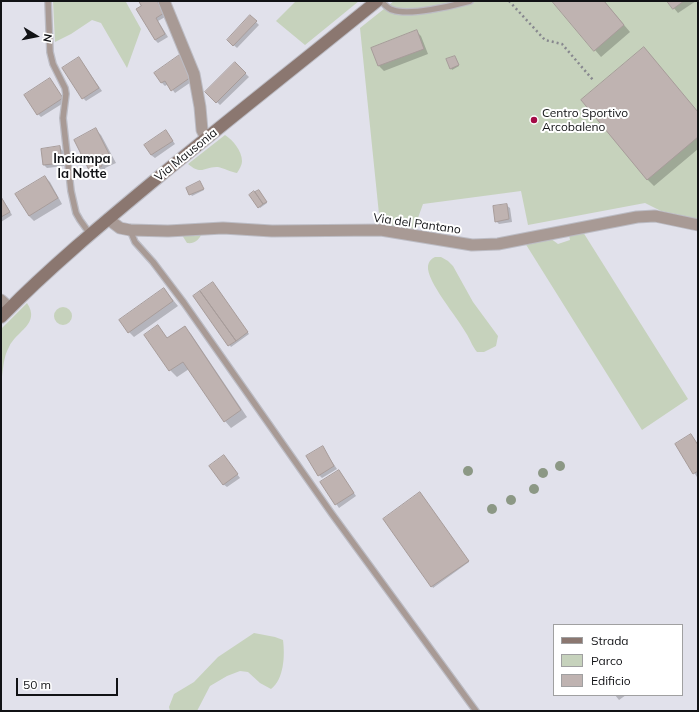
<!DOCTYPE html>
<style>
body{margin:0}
#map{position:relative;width:699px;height:712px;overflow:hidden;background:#e1e1eb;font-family:Mulish,sans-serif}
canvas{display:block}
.frame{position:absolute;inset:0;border:2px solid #111215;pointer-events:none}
.legend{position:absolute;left:553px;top:624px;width:130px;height:72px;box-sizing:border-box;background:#fff;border:1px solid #a0a0a1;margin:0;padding:5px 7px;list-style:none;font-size:12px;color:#111215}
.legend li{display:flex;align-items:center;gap:8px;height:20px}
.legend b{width:20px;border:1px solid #a0a0a1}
.north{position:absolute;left:16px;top:16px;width:40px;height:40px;-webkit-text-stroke:3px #fff;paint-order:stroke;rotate:100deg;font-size:11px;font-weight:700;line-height:16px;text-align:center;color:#111215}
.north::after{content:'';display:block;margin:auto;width:14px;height:18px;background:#111215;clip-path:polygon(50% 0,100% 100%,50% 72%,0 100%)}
.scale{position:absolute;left:16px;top:678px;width:102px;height:18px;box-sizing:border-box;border:2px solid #111215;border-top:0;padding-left:5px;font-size:12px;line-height:14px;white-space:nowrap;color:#111215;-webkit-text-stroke:3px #fff;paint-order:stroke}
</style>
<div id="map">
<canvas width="699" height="712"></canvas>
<div class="frame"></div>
<ul class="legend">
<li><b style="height:5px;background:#8b7770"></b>Strada</li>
<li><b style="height:11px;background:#c6d2bc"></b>Parco</li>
<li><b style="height:11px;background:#bfb3b1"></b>Edificio</li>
</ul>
<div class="north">N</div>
<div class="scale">50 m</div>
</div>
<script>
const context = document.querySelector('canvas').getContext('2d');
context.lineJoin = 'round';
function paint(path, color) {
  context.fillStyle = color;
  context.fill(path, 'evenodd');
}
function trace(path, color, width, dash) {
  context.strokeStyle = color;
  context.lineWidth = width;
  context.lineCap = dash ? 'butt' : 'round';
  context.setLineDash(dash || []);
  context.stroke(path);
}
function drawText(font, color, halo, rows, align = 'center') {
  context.font = font + ' Mulish,sans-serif';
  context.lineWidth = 4;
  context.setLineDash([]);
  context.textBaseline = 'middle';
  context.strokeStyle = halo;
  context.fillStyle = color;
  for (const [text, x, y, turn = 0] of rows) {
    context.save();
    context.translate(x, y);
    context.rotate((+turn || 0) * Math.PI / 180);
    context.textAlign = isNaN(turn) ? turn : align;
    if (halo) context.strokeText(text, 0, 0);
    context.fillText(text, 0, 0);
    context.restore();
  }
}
const green = new Path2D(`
 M53 1H127L126 2 141 29 127 68 101 23 92 20 71 34 55 42Z
 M296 1H359L305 45 276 21Z
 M394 1H698V219L661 211 645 203 528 225 521 191 423 204 414 229 380 224 360 28Z
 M225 135C233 140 242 151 242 161 242 165 239 170 237 173 231 172 223 168 218 167 205 166 202 176 188 164Z
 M180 232H203C199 239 196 244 187 243Z
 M583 232 688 399 642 430 525 243 550 238 558 244 570 240 569 235Z
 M435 257H441L448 261 453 266 473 302 498 336 496 346 484 352H477C472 346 470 339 466 333 458 318 426 281 428 266 429 261 431 259 435 257Z
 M27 303C41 324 16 331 9 347 3 357 3 372 1 383V329Z
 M54 316a9 9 0 1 1 18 0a9 9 0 1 1-18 0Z
 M254 633 275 637 283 640C285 656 284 679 271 689L260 683 248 672 240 671 227 676 210 686 197 711H170L169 707 174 694 194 682 218 657Z`);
const shadow = new Path2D(`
 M140 1H158L167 16 158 21 168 37 158 43 155 40Z
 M553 1H604L630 32 601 57Z
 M668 1H696L678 13Z
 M250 16 259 25 237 48 228 40Z
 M416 31 421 36 428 54 384 71 379 66 372 48Z
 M181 56 194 80 175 93 168 84 165 86 162 83 156 73Z
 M79 58 102 91 86 101 83 98Z
 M456 58 459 66 452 70 451 68Z
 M235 63 249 77 220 105 207 92Z
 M50 79 65 102 41 117 38 114Z
 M698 112V149L654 186 647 179Z
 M96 130 101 135 116 163 105 168 106 171 96 176 91 171Z
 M166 131 175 144 155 158 151 155Z
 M59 147 63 151 64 166 47 168 44 165Z
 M45 177 50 182 62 204 34 221 29 216 17 194Z
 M201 184 204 190 192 196 187 188Z
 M259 191 267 203 260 208 251 195Z
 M1 196 12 215 1 222Z
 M506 205 510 208 512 222 499 224 496 221Z
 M214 285 249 334 231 347 194 297Z
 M164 289 178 306 134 337 129 332Z
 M158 327 168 339 184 328 191 334 247 417 231 428 225 421 189 369 177 377 170 370Z
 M691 435 698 444 697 477 676 444Z
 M322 447 337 469 322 478 319 475Z
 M227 460 240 478 227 487 223 484Z
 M342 475 356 496 339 508 322 483Z
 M421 495 469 562 433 588 432 586Z
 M615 695H626L619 700Z`);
const building = new Path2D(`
 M139 1H157L164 13 156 18 165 34 155 40 136 9 141 6Z
 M552 1H604L624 25 594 51Z
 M667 1H684L673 9Z
 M250 15 257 21 233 46 227 40Z
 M417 30 424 49 378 66 371 48Z
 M644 47 698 112V137L647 180 581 100Z
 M181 54 189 66 185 68 191 77 171 91 165 81 161 83 154 73Z
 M455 56 459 65 450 69 446 59Z
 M79 57 99 88 82 99 62 68Z
 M235 62 246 73 216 103 205 92Z
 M50 78 63 98 37 115 24 95Z
 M96 128 111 158 101 163 102 166 90 172 74 140Z
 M166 130 173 141 151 155 144 145Z
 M60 146 62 163 43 165 41 149Z
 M45 176 58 198 29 216 15 194Z
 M200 181 204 189 189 195 186 188Z
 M259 190 267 202 263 204 255 192Z
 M254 191 263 204 258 208 249 195Z
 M1 197 10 212 1 217Z
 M507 204 509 219 495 222 493 206Z
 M213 282 248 332 236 341 200 291Z
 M164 288 173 301 128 333 119 320Z
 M200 291 236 341 228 346 193 296Z
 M158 325 167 338 185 326 241 410 224 422 183 362 169 371 144 335Z
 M691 434 698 445V471L693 474 675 444Z
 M323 446 334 466 318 476 306 456Z
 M224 455 238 474 223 485 209 466Z
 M339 470 354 493 335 505 320 482Z
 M420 492 469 561 431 587 383 519Z`);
const path = new Path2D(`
 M509 1 545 40 562 44 593 80`);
const lane = new Path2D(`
 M48 1 50 52 53 64 65 88 66 94 63 118 71 191 76 213 80 220 90 234
 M381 1C385 5 388 9 393 10 409 16 452 6 470 1
 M130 230 135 242 153 262 184 303 332 514 476 711`);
const street = new Path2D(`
 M164 1 194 74 200 107 202 130 206 138
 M108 219 120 228 130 230 168 231 223 228 272 231 381 230 472 245 498 244 637 217 655 216 698 225
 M1 300 10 308`);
const secondary = new Path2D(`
 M1 317C49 268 102 224 155 180 228 120 303 61 377 1`);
const trees = [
 [560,466],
 [468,471],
 [543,473],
 [534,489],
 [511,500],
 [492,509]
];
const markers = [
 [534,120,4,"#a40b46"]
];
const poiNames = [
 ["Centro Sportivo",542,113],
 ["Arcobaleno",542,127]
];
const streetNames = [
 ["Via Mausonia",186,155,-39],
 ["Via del Pantano",417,224,8]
];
const neighbourhoodNames = [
 ["Inciampa",82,159],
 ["la Notte",82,174]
];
paint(green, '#c6d2bc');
paint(shadow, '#0003');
paint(building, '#bfb3b1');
trace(building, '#a79c9a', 1);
trace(lane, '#bcbcc4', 8);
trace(street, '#bcbcc4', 13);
trace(secondary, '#bcbcc4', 14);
trace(path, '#87878e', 2.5, [2, 3]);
trace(lane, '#a89a95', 5.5);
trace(street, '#a89a95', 11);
trace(secondary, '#8b7770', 12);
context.fillStyle = '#8c9885';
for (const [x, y] of trees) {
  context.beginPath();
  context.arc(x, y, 5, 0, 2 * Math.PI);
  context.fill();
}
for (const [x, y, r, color] of markers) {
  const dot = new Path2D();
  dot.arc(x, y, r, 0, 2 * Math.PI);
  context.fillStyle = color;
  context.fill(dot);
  trace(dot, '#fff', 1.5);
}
drawText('12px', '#111215', '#fff', poiNames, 'left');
drawText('12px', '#111215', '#fff', streetNames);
drawText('bold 13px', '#111215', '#fff', neighbourhoodNames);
</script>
